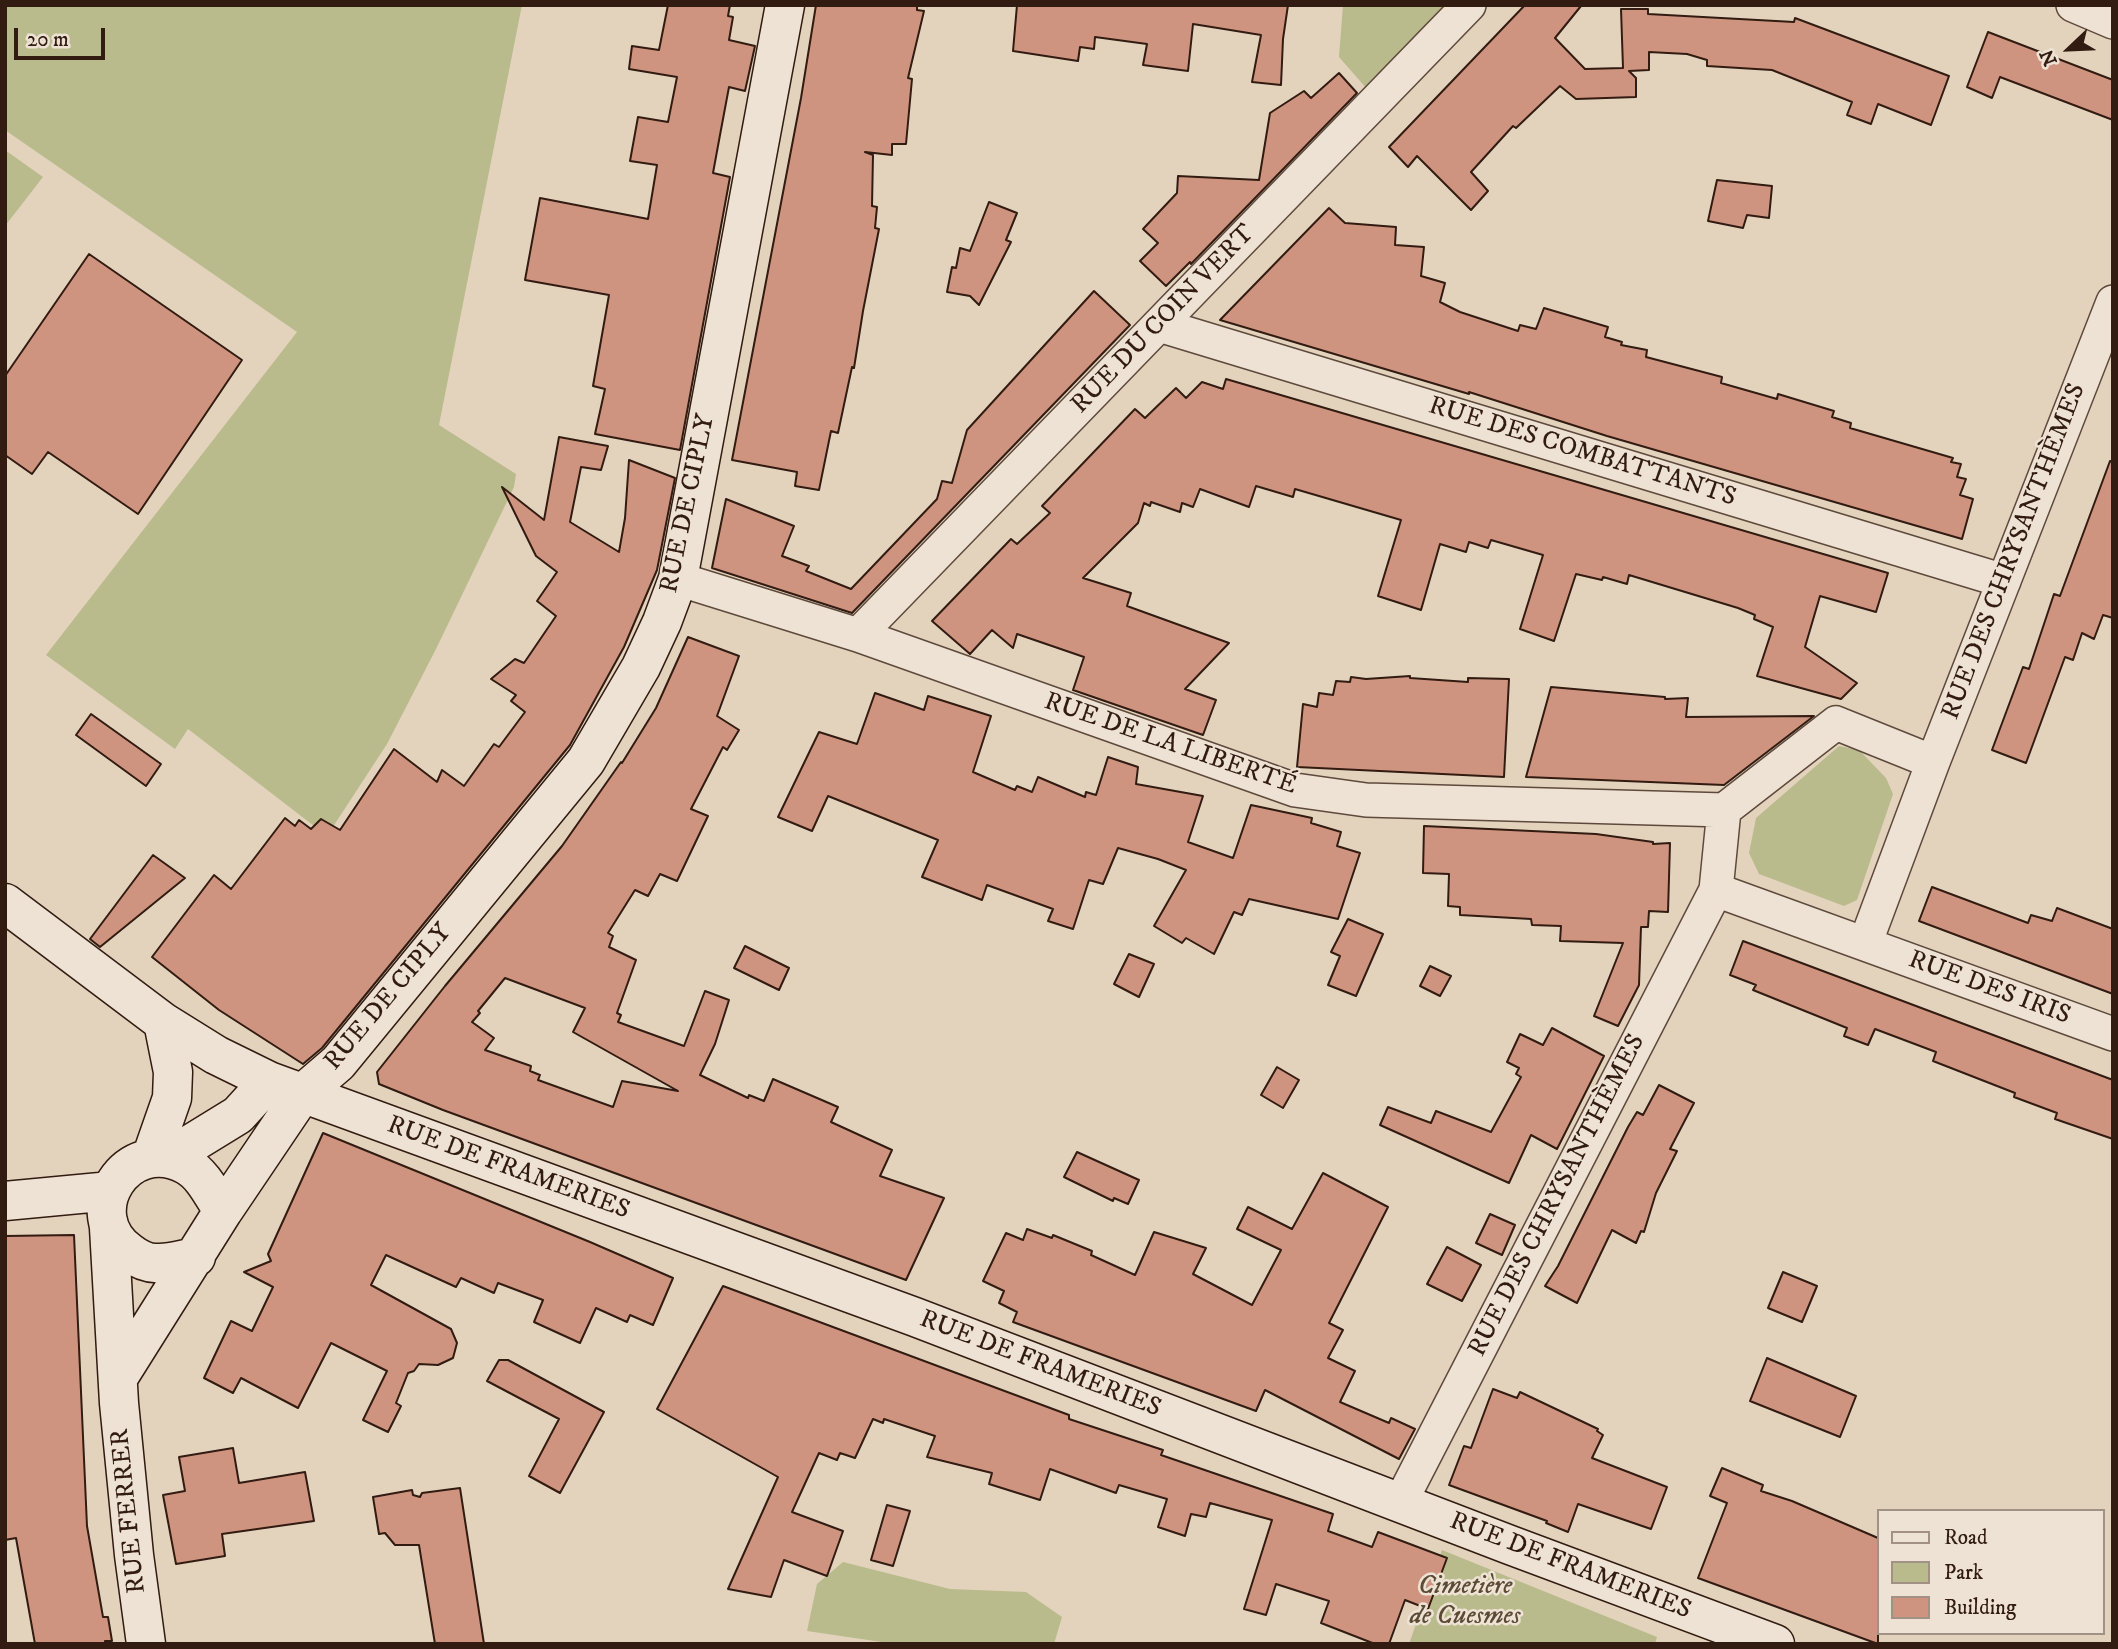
<!DOCTYPE html>
<meta charset="utf-8">
<style>
body{margin:0}
#map{position:relative;width:2118px;height:1649px;overflow:hidden;background:#e3d3bc;font-family:"IM FELL DW Pica",serif}
canvas{display:block}
.frame{position:absolute;inset:0;border:7px solid #321b11;pointer-events:none}
.legend{position:absolute;left:1877px;top:1509px;width:228px;height:126px;box-sizing:border-box;background:#ede2d3;border:2px solid #a29285;margin:0;padding:9px 12px;list-style:none;font-size:21px;color:#321b11}
.legend li{display:flex;align-items:center;gap:14px;height:35px}
.legend b{width:35px;border:2px solid #a29285}
.north{position:absolute;left:2034px;top:14px;width:70px;height:70px;-webkit-text-stroke:5px #ede2d3;paint-order:stroke;rotate:247deg;font-size:19px;font-weight:700;line-height:28px;text-align:center;color:#321b11}
.north::after{content:'';display:block;margin:auto;width:24px;height:32px;background:#321b11;clip-path:polygon(50% 0,100% 100%,50% 72%,0 100%)}
.scale{position:absolute;left:14px;top:28px;width:91px;height:32px;box-sizing:border-box;border:4px solid #321b11;border-top:0;padding-left:9px;font-size:21px;line-height:24px;white-space:nowrap;color:#321b11;-webkit-text-stroke:5px #ede2d3;paint-order:stroke}
</style>
<div id="map">
<canvas width="2118" height="1649"></canvas>
<div class="frame"></div>
<ul class="legend">
<li><b style="height:9px;background:#ede2d3"></b>Road</li>
<li><b style="height:19px;background:#babb8c"></b>Park</li>
<li><b style="height:19px;background:#cf9480"></b>Building</li>
</ul>
<div class="north">N</div>
<div class="scale">20 m</div>
</div>
<script>
const context = document.querySelector('canvas').getContext('2d');
context.lineJoin = 'round';
function paint(path, color) {
  context.fillStyle = color;
  context.fill(path, 'evenodd');
}
function trace(path, color, width, dash) {
  context.strokeStyle = color;
  context.lineWidth = width;
  context.lineCap = dash ? 'butt' : 'round';
  context.setLineDash(dash || []);
  context.stroke(path);
}
function drawText(font, color, halo, rows, align = 'center') {
  context.font = font + ' "IM FELL DW Pica",serif';
  context.lineWidth = 5;
  context.setLineDash([]);
  context.textBaseline = 'middle';
  context.strokeStyle = halo;
  context.fillStyle = color;
  for (const [text, x, y, turn = 0] of rows) {
    context.save();
    context.translate(x, y);
    context.rotate((+turn || 0) * Math.PI / 180);
    context.textAlign = isNaN(turn) ? turn : align;
    if (halo) context.strokeText(text, 0, 0);
    context.fillText(text, 0, 0);
    context.restore();
  }
}
const green = new Path2D(`
 M5 5H522L439 425 516 474 514 487 436 649 387 744 327 836 188 729 175 749 46 655 297 332 5 130Z
 M1343 5H1452L1367 89 1339 57Z
 M5 150 43 177 5 226Z
 M1839 746 1859 750 1886 778 1893 794 1857 900 1844 906 1759 874 1749 853 1756 818Z
 M1442 1550 1657 1637 1655 1644H1409Z
 M843 1562 950 1589 1026 1592 1062 1617 1054 1644H895L807 1631 817 1584Z`);
const building = new Path2D(`
 M668 5H730L728 16 733 17 729 40 755 46 745 91 729 87 720 135 713 173 730 177 680 450 595 434 605 389 593 386 609 295 525 280 540 198 648 219 657 165 630 161 638 117 668 122 677 77 629 69 632 46 659 50Z
 M816 5H917V10L924 11 908 78 912 79 906 144H892V155L865 152 873 155 872 206 877 207 875 228 879 229 863 311 854 368 852 367 838 433 831 431 819 490 795 486 797 472 732 460 801 98Z
 M1017 5H1288L1283 39 1281 85 1252 82 1261 35 1193 24 1188 71 1143 65 1147 44 1095 37 1094 49 1080 47 1078 61 1013 51Z
 M1525 5 1581 6 1555 38 1585 69 1623 68 1621 9H1648V14L1794 22 1795 18 1949 76 1931 125 1878 104 1871 124 1847 115 1852 102 1772 70 1707 66V60L1687 54 1649 52V70L1629 71 1636 78V97L1576 99 1560 86 1516 128 1513 126 1471 172 1488 191 1471 210 1417 156 1408 167 1389 147Z
 M1988 32 2113 80V120L2000 77 1992 98 1967 87Z
 M1339 73 1357 93 1191 264 1190 262 1166 286 1140 261 1158 243 1143 229 1177 193 1178 176 1259 180 1270 113 1304 91 1311 98Z
 M1717 180 1772 186 1769 218 1747 215 1743 228 1708 221Z
 M989 202 1017 213 1006 240 1011 242 979 305 970 296 947 292 952 267 956 268 960 248 970 251Z
 M1329 208 1345 223 1396 227 1395 245 1424 247 1421 276 1445 283 1440 302 1460 312 1518 331 1520 325 1536 329 1544 308 1608 327 1605 337 1622 342 1621 345 1647 350 1646 357 1722 377 1721 383 1777 399 1778 394 1834 411 1832 417 1851 423 1850 428 1953 458 1951 462 1961 464 1957 477 1966 479 1960 495 1973 499 1962 539 1607 436 1469 392V394L1220 320Z
 M89 254 242 360 138 514 48 452 32 474 5 455V376Z
 M1094 291 1130 325 852 613 712 568 726 499 794 526 782 556 809 566 806 571 851 589 937 499 942 481 952 483 967 430Z
 M1226 379 1888 573 1876 612 1820 596 1805 647 1857 683 1841 699 1757 676 1773 627 1754 619 1755 615 1738 608 1629 575 1627 584 1603 577 1602 580 1576 574 1554 641 1520 629 1543 555 1491 540 1488 548 1469 542 1466 552 1440 544 1421 610 1378 596 1401 520 1295 489 1293 497 1256 486 1249 507 1200 489 1193 507 1182 503 1180 512 1151 502 1150 506 1144 503 1138 523 1083 578 1131 593 1127 606 1229 643 1185 689 1216 700 1203 735 1073 690 1084 657 1017 634 1013 648 992 630 970 654 932 621 1011 539 1017 544 1050 513 1042 506 1135 409 1145 418 1176 388 1186 398 1202 382 1223 389Z
 M559 437 608 446 601 470 581 467 570 522 619 552 625 518 629 460 675 478 657 570 624 647 570 745 322 1048 303 1064 219 1010 152 957 214 875 231 889 285 818 295 826 299 820 311 829 321 819 340 830 394 749 437 782 442 770 464 786 494 744 499 747 525 712 511 701 516 695 491 679 515 659 524 663 556 616 537 601 557 572 536 556 502 487 544 520Z
 M2110 461 2113 462V618L2103 615 2094 639 2082 633 2073 660 2065 657 2026 763 1992 750 2023 667 2029 669 2054 594 2060 596Z
 M688 637 739 656 717 716 739 730 727 750 723 747 691 809 708 816 677 881 660 874 648 896 635 890 608 933 613 936 609 947 636 960 617 1013 621 1015 618 1022 684 1046 705 991 729 1000 715 1044 700 1075 748 1098 749 1095 764 1101 773 1079 838 1107 831 1122 892 1150 880 1176 944 1198 906 1280 443 1110 379 1084 377 1072 445 986 562 846 621 762 622 763 656 708ZM505 978 585 1008 573 1032 678 1091 622 1081 613 1107 538 1080 540 1075 530 1071 531 1066 485 1050 494 1038 472 1022 480 1013 478 1011Z
 M1410 676V678L1468 682V678L1509 679 1504 777 1297 767 1303 704 1317 707 1319 693 1333 695 1336 681 1350 682 1351 677 1366 679Z
 M1551 687 1665 697V699L1688 698 1686 717 1814 716 1724 785 1526 777Z
 M875 693 924 710 928 696 991 716 973 772 1015 790 1017 786 1032 792 1038 777 1085 797 1086 792 1096 795 1108 757 1138 767 1136 784 1203 796 1188 842 1233 858 1251 805 1312 818 1311 823 1341 832 1337 846 1360 853 1338 919 1249 899 1242 915 1234 912 1214 954 1186 938 1182 943 1154 926 1186 870 1158 859 1118 848 1103 884 1089 880 1073 929 1048 921 1053 909 987 885 982 900 922 877 938 840 828 796 812 831 778 817 819 732 857 744Z
 M91 714 161 764 146 786 76 735Z
 M1424 826 1596 834 1653 842V844L1670 843 1668 912 1649 911 1648 927H1641L1639 985 1618 1026 1594 1016 1623 943 1560 941 1561 926 1532 925 1531 919 1460 915V907L1448 906 1449 874 1423 873Z
 M153 855 185 878 100 947 90 939Z
 M1932 887 2028 923 2031 915 2052 921 2057 908 2113 929V994L1919 921Z
 M1348 919 1383 934 1356 996 1328 985 1340 956 1331 952Z
 M1743 941 2113 1080V1139L2055 1119 2057 1113 2014 1097 2015 1093 1933 1061 1936 1052 1875 1029 1868 1045 1844 1036 1847 1028 1753 990 1756 985 1730 975Z
 M745 946 789 968 779 990 734 968Z
 M1129 954 1154 964 1139 997 1114 984Z
 M1430 966 1451 976 1440 996 1420 986Z
 M1552 1028 1604 1056 1557 1149 1531 1135 1509 1183 1380 1125 1388 1107 1431 1123 1436 1111 1491 1132 1521 1077 1516 1074 1519 1068 1507 1062 1520 1034 1543 1045Z
 M1277 1067 1299 1080 1283 1108 1261 1095Z
 M1659 1085 1694 1103 1670 1149 1677 1151 1656 1193 1644 1232 1641 1231 1636 1243 1612 1230 1577 1303 1545 1286 1558 1266 1628 1127 1637 1112 1643 1115Z
 M323 1133 590 1242 673 1278 653 1325 630 1315 627 1322 596 1308 580 1343 534 1322 543 1300 498 1283 494 1293 461 1278 456 1287 386 1255 371 1285 451 1329 457 1343 453 1358 438 1365 419 1364 414 1371 408 1373 396 1403 401 1406 388 1432 363 1420 387 1371 331 1343 298 1408 241 1378 233 1393 204 1378 231 1321 252 1331 273 1287 244 1272 271 1261 268 1254Z
 M1077 1152 1139 1180 1128 1204 1114 1198 1113 1201 1064 1177Z
 M1323 1173 1388 1207 1329 1323 1343 1330 1328 1358 1355 1371 1340 1402 1389 1423 1391 1418 1415 1429 1399 1459 1265 1390 1256 1411 1013 1322 1017 1312 999 1303 1004 1291 983 1281 1006 1233 1023 1240 1027 1229 1052 1238 1053 1235 1092 1251 1091 1255 1135 1275 1154 1232 1206 1248 1193 1274 1252 1305 1281 1250 1237 1229 1248 1207 1292 1229Z
 M1490 1214 1515 1225 1502 1255 1476 1243Z
 M74 1235 87 1526 103 1617H108L112 1641H105V1644H35L16 1538 5 1540V1236Z
 M1447 1247 1481 1265 1462 1301 1427 1284Z
 M1783 1272 1817 1286 1802 1322 1768 1308Z
 M723 1286 1069 1415V1419L1163 1450 1161 1455 1333 1514 1328 1531 1372 1547 1378 1532 1447 1558 1428 1609 1405 1600 1389 1644H1375L1321 1623 1329 1601 1276 1584 1266 1615 1244 1609 1272 1520 1210 1503 1206 1517 1191 1514 1185 1536 1158 1527 1167 1499 1119 1485 1116 1493 1050 1469 1040 1500 989 1484 992 1473 927 1457 935 1436 884 1419 883 1423 873 1419 855 1458 840 1453 837 1460 819 1453 792 1512 843 1531 827 1576 784 1560 771 1597 728 1589 778 1477 657 1409Z
 M1767 1358 1856 1396 1840 1437 1750 1401Z
 M499 1360H508L604 1412 560 1493 529 1476 559 1419 487 1381Z
 M1493 1389 1517 1398 1520 1392 1598 1429 1597 1431 1603 1435 1592 1458 1667 1487 1651 1529 1578 1504 1568 1532 1546 1523 1547 1521 1449 1485 1464 1446 1471 1448Z
 M233 1448 239 1483 305 1472 314 1521 222 1534 225 1556 176 1564 163 1495 185 1491 179 1457Z
 M1722 1468 1763 1485 1761 1491 1792 1501 1878 1538V1644L1698 1578 1727 1503 1710 1496Z
 M460 1488 484 1644H435L419 1545H395L385 1533 379 1534 373 1497 412 1490 413 1495 420 1497 422 1493Z
 M887 1505 910 1511 893 1566 871 1560Z`);
const street = new Path2D(`
 M2073 5 2113 22
 M1159 325 2004 581
 M678 579 858 635 1295 790 1366 800 1724 810
 M858 635 1469 5
 M1716 890 2113 1034
 M1865 944 1933 762 2113 302
 M1400 1503 1716 890 1724 810 1836 723 1933 762`);
const secondary = new Path2D(`
 M5 903 163 1022 216 1055 269 1081 915 1317 1510 1545 1775 1644
 M151 1158 172 1098 173 1072 163 1022
 M168 1158 238 1115 269 1081
 M5 1201 111 1191
 M109 1228 119 1403 134 1555 146 1644
 M196 1257C184 1259 171 1263 159 1263 148 1264 138 1259 129 1252 76 1214 127 1133 186 1165 203 1174 213 1196 223 1211
 M118 1378 223 1211 302 1094 338 1063 586 761 641 667 662 622 678 579 785 5`);
const streetNames = [
 ["RUE DU COIN VERT",1164,320,-46],
 ["RUE DES COMBATTANTS",1582,453,17],
 ["RUE DE CIPLY",689,504,-78],
 ["RUE DES CHRYSANTHÈMES",2015,552,-69],
 ["RUE DE LA LIBERTÉ",1170,745,19],
 ["RUE DES IRIS",1989,989,20],
 ["RUE DE CIPLY",389,998,-50],
 ["RUE DE FRAMERIES",508,1169,20],
 ["RUE DES CHRYSANTHÈMES",1558,1196,-63],
 ["RUE DE FRAMERIES",1040,1365,21],
 ["RUE FERRER",130,1511,-96],
 ["RUE DE FRAMERIES",1570,1567,21]
];
const parkNames = [
 ["Cimetière",1465,1588],
 ["de Cuesmes",1465,1618]
];
paint(green, '#babb8c');
paint(building, '#cf9480');
trace(building, '#321b11', 2);
trace(street, '#5e493c', 36);
trace(secondary, '#321b11', 41);
trace(street, '#ede2d3', 33);
trace(secondary, '#ede2d3', 38);
drawText('26px', '#321b11', '#ede2d3', streetNames);
drawText('italic 26px', '#5b4b36', '#ede2d3', parkNames);
</script>
